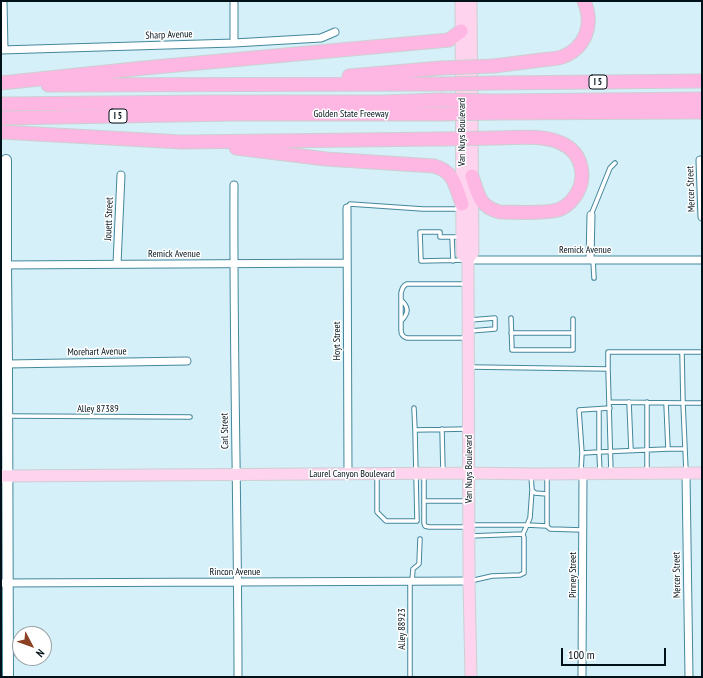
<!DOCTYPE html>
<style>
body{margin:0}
#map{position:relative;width:703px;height:678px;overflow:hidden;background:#d6f0f9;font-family:"PT Sans Narrow",sans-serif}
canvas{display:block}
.frame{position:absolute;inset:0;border:2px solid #001119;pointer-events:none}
.north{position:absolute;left:12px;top:626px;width:40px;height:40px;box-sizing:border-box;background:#fff;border:1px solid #99a0a3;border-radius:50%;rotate:131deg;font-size:11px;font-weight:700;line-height:16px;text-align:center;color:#001119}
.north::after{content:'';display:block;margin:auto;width:14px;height:18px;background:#8a4124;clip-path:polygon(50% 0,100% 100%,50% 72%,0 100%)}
.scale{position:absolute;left:561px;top:648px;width:105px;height:18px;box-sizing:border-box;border:2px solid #001119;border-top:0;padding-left:5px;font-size:12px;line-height:14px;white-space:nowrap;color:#001119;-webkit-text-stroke:3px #fff;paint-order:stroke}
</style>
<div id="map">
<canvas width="703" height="678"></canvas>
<div class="frame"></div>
<div class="north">N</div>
<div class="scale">100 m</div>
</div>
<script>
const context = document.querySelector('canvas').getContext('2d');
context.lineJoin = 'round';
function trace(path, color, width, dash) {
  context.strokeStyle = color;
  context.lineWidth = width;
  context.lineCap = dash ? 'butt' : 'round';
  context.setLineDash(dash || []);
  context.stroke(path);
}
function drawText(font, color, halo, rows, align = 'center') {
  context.font = font + ' "PT Sans Narrow",sans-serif';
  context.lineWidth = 3;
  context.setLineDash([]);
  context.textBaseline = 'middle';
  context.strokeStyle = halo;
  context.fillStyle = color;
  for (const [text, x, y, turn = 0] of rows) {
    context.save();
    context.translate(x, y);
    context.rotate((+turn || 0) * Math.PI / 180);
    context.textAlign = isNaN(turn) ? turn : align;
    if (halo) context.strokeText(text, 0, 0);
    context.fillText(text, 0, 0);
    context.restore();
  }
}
const lane = new Path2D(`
 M347 208 350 204 423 209H460
 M591 215 610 168 615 163
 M452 237 453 261
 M461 237H440V232H420L421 261 465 260
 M593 260 594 278
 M466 284H407C403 285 402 289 401 293V330C401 335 403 337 407 338H467
 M401 300C409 307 409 313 401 321
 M511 318 512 350H573V319
 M470 320 495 318V329L470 331
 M511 333H573
 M682 352 683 403H702
 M471 367 608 369V352H702
 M608 369 611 473
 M610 402 683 403 686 471
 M629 402 631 450
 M414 408 415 430
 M8 416 190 417
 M442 429 443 472
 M668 449H685
 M582 453 599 452V409
 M581 471 582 453 579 410 610 408
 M647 472V402
 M600 473 599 452 668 449 666 403
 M531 475 532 490
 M547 475V494
 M377 476V512L386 521H417L415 430 468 429
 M424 476V523L425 526 429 527H468
 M424 501H467
 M471 525H527L530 518 532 490 535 493 547 494V526L550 529 583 530
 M470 536 523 534
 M412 581 413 569 419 564 420 539
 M470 581 492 576 520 575 524 573V538L523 534 527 525 547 526
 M410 677V581`);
const street = new Path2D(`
 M3 1 4 50
 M234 1V43
 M1 50 234 43 321 38 335 32
 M700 160 702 217
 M234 185C233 349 238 513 238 677
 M347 208 348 474
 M468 260H702
 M590 260 591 215
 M117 264 121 175
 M1 265 347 263
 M7 364 187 361
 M686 474 689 677
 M1 583 469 581
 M582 677 583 474`);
const secondary = new Path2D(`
 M6 160V265L7 364 8 677`);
const primary = new Path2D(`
 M461 1 462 254 468 260
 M1 476 469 473 534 474 702 473
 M471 677 469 581 468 260 473 252 471 1`);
const highway = new Path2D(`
 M494 66C510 64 525 62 541 60 547 59 556 59 562 57 586 48 594 24 584 1
 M349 76 441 68
 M1 83 144 68 449 40 461 31
 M495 83 702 81
 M48 85 440 84
 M494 101 702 99
 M1 104 210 102H383L440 100
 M495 113 702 112
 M1 118 235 114H441
 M1 132 182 142 441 139
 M236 148 326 159 434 166C455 172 455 186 462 204
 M472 176C478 194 479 207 500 212 518 212 540 214 558 210 563 208 569 204 573 199 588 181 584 153 561 143 543 134 515 138 495 138`);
const highwayBridge = new Path2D(`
 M441 68 494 66
 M440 84 495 83
 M440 100 494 101
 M441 114 495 113
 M441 139 495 138`);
const shields = [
 [598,82,18],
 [118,116,18]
];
const shieldNames = [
 ["I 5",598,82],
 ["I 5",118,116]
];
const streetNames = [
 ["Sharp Avenue",169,35,-2],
 ["Golden State Freeway",351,114],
 ["Van Nuys Boulevard",462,132,-90],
 ["Mercer Street",691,189,-92],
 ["Jouett Street",109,219,-88],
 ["Remick Avenue",585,250],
 ["Remick Avenue",174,254],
 ["Hoyt Street",337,341,-90],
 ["Morehart Avenue",97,352,-1],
 ["Alley 87389",98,409],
 ["Carl Street",225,431,-91],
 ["Van Nuys Boulevard",469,469,-90],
 ["Laurel Canyon Boulevard",352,474],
 ["Rincon Avenue",235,572],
 ["Pinney Street",573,575,-90],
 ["Mercer Street",677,575,-91],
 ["Alley 88923",402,629,-90]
];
trace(lane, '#44879d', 5.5);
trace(street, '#44879d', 9);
trace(secondary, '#44879d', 12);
trace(primary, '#cccfd1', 13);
trace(highway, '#cccfd1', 15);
trace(lane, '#fff', 3.5);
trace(street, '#fff', 7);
trace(secondary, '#fff', 10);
trace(primary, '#fed3ee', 11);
trace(highway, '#feb6e3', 13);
trace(highwayBridge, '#cccfd1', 15, []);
trace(highwayBridge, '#feb6e3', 13);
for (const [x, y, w] of shields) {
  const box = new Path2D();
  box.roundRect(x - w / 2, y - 7, w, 14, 3);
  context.fillStyle = '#fff';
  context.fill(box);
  trace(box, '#001119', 1);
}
drawText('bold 9px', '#001119', null, shieldNames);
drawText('10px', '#001119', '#fff', streetNames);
</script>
